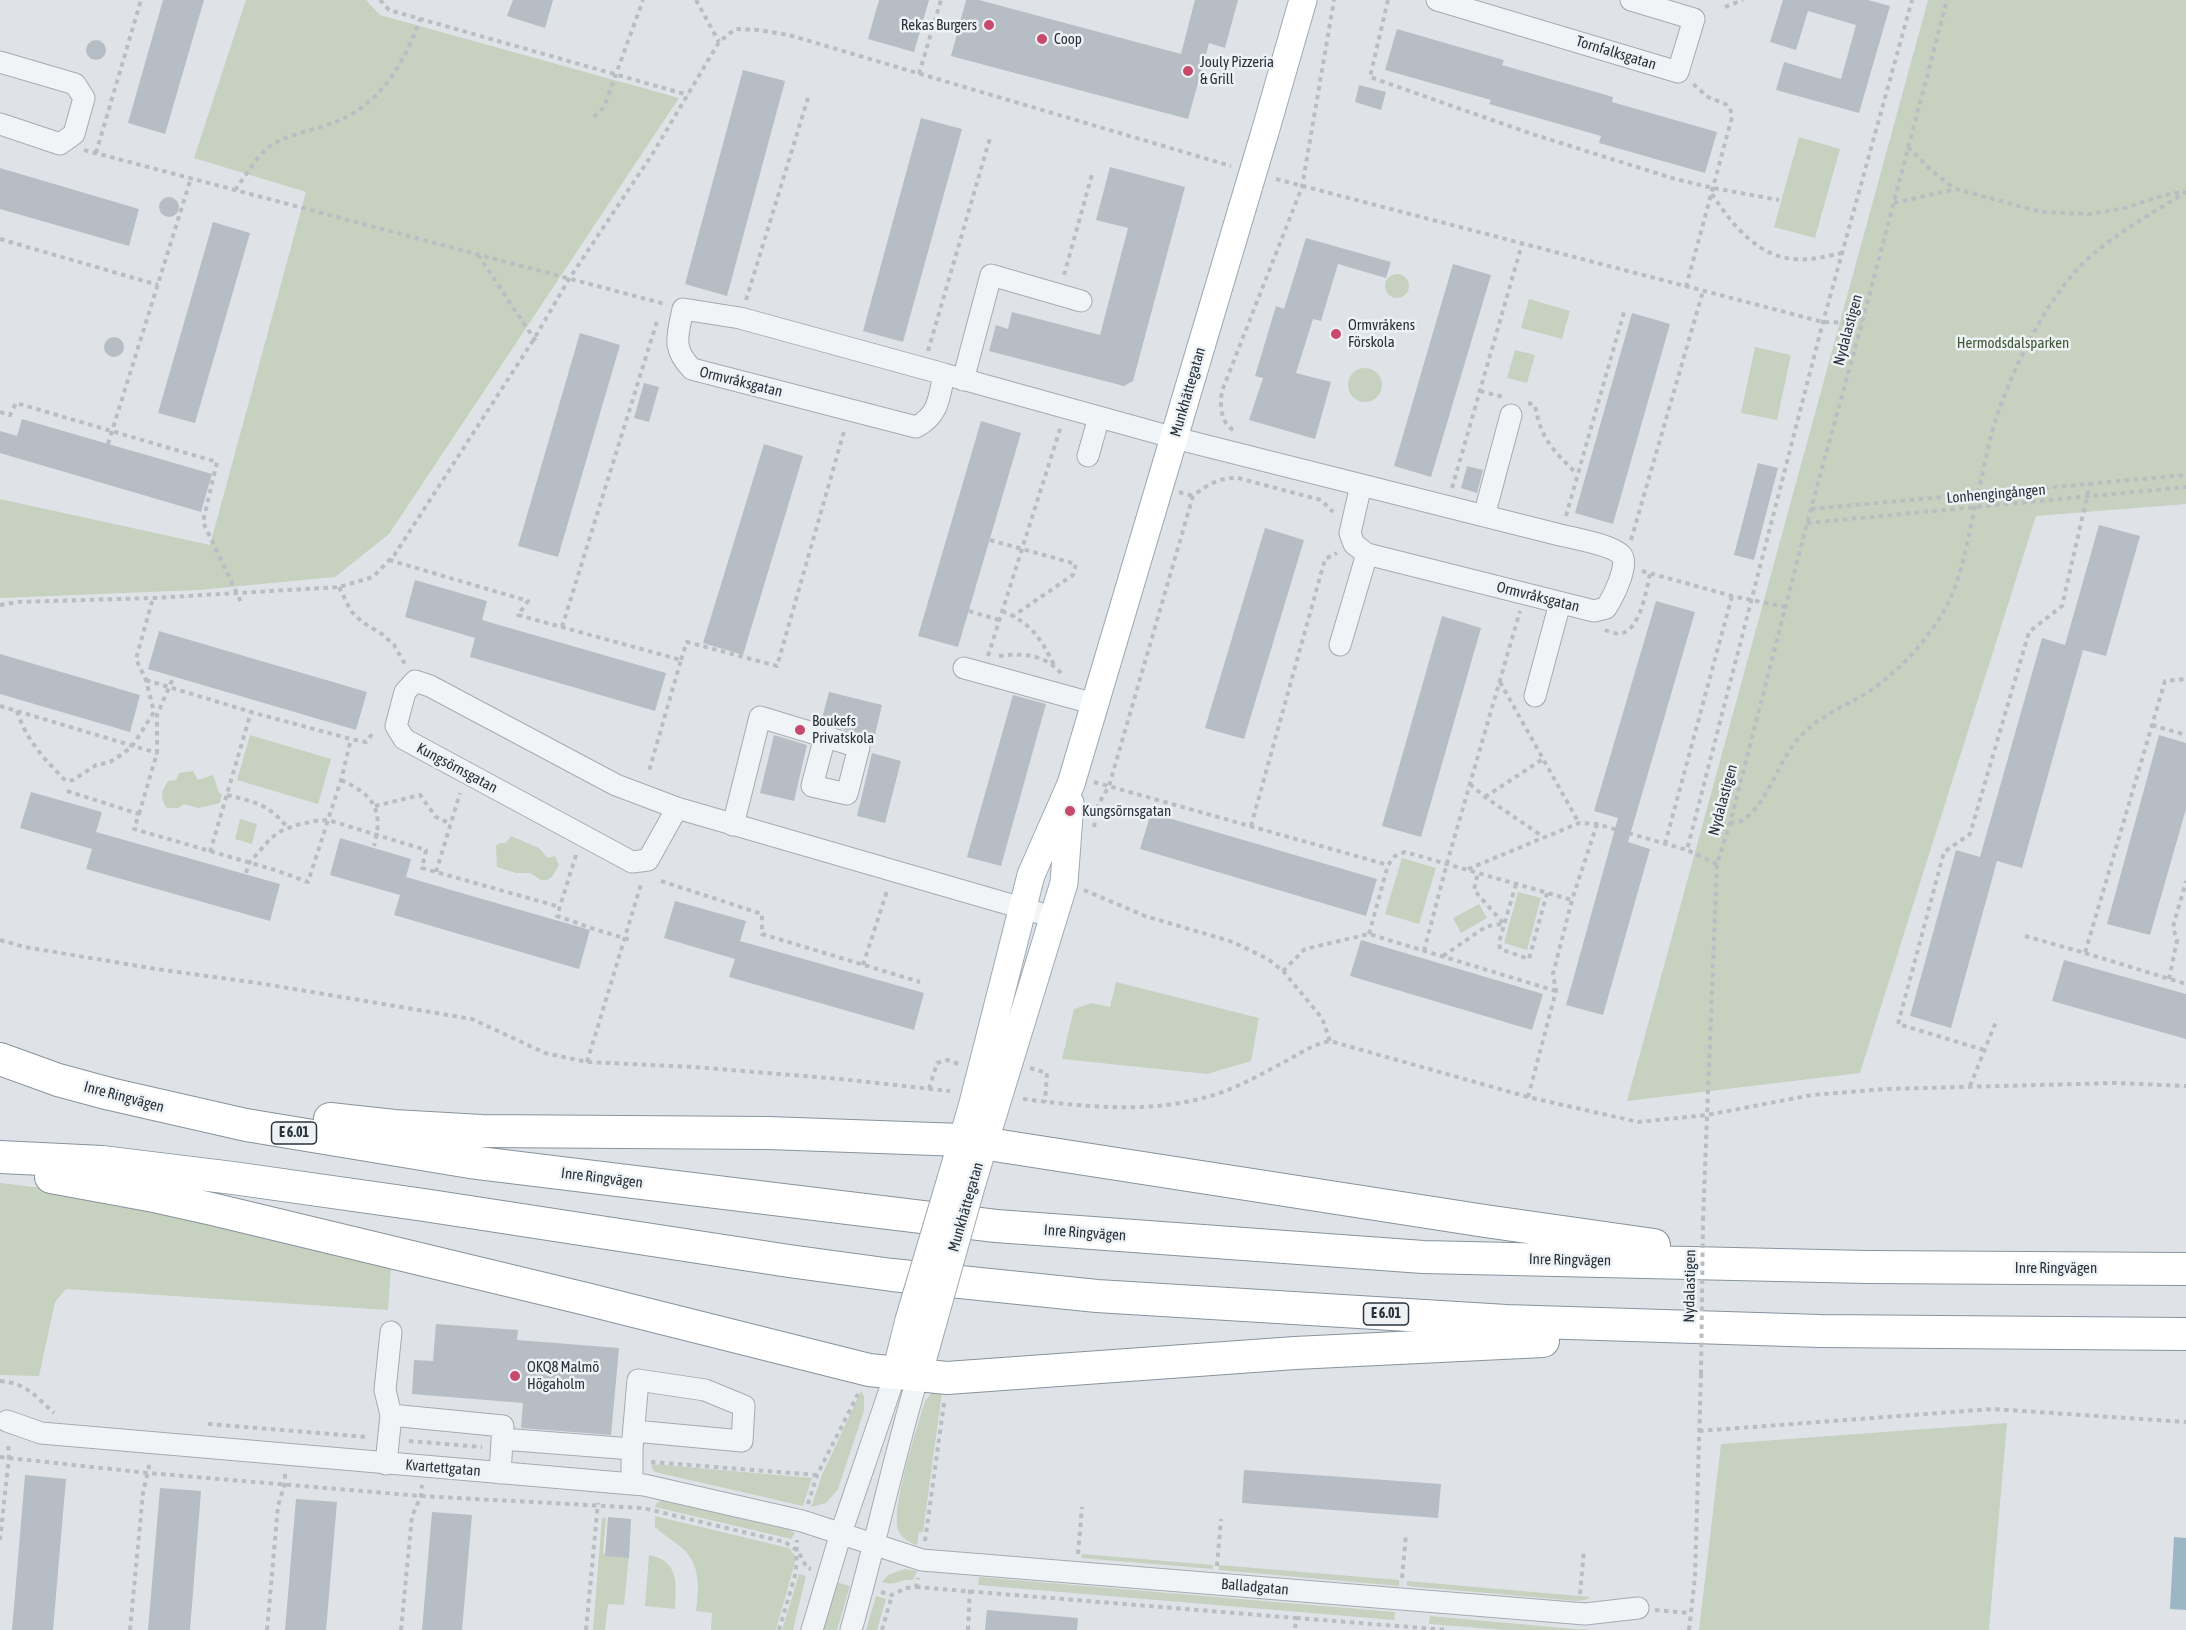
<!DOCTYPE html>
<meta charset="utf-8">
<style>
body{margin:0}
canvas{display:block;background:#dfe3e8}
</style>
<canvas width="2186" height="1630"></canvas>
<script>
const context = document.querySelector('canvas').getContext('2d');
context.lineJoin = 'round';
function paint(path, color) {
  context.fillStyle = color;
  context.fill(path, 'evenodd');
}
function trace(path, color, width, dash) {
  context.strokeStyle = color;
  context.lineWidth = width;
  context.lineCap = dash ? 'butt' : 'round';
  context.setLineDash(dash || []);
  context.stroke(path);
}
function drawText(font, color, halo, rows, align = 'center') {
  context.font = font + ' "Asap Condensed",sans-serif';
  context.lineWidth = 5;
  context.setLineDash([]);
  context.textBaseline = 'middle';
  context.strokeStyle = halo;
  context.fillStyle = color;
  for (const [text, x, y, turn = 0] of rows) {
    context.save();
    context.translate(x, y);
    context.rotate((+turn || 0) * Math.PI / 180);
    context.textAlign = isNaN(turn) ? turn : align;
    if (halo) context.strokeText(text, 0, 0);
    context.fillText(text, 0, 0);
    context.restore();
  }
}
const green = new Path2D(`
 M246 0H366L380 15 679 98 389 534 335 577 199 590 0 598V499L210 545 306 192 194 158Z
 M1928 0H2186V504L2036 516 1860 1073 1627 1101Z
 M1799 137 1840 149 1815 238 1774 227Z
 M1385 286a12 12 0 1 1 24 0a12 12 0 1 1-24 0Z
 M1529 299 1570 311 1562 339 1521 328Z
 M1755 347 1791 355 1777 420 1741 413Z
 M1515 350 1535 355 1527 383 1507 378Z
 M1348 385a17 17 0 1 1 34 0a17 17 0 1 1-34 0Z
 M250 735 331 759 318 804 237 780Z
 M193 771 198 780 213 775 219 793 222 794 220 803 198 808 184 804 178 808H167C159 797 162 791 168 781L176 780 179 773Z
 M240 819 257 824 252 844 235 839Z
 M511 836 539 848 548 858 555 856 559 865 552 877 547 880H541L530 873H516L497 867 496 846 500 843H506Z
 M1402 858 1436 868 1419 924 1385 914Z
 M1518 892 1541 898 1527 950 1504 943Z
 M1479 904 1487 918 1461 933 1453 918Z
 M1116 982 1259 1018 1251 1061 1207 1074 1062 1059 1074 1009 1092 1003 1110 1007Z
 M0 1183 76 1192 391 1267 388 1310 66 1289 55 1302 39 1376 0 1375Z
 M943 1385 923 1532H919L917 1545C910 1543 903 1539 899 1532 889 1512 918 1425 925 1401L934 1390Z
 M861 1391 864 1396V1411L838 1489 826 1503 811 1507 822 1475Z
 M2007 1423 1989 1630H1699L1721 1444Z
 M652 1464 812 1478 803 1506 655 1472 651 1467Z
 M664 1499 786 1528 795 1533 791 1539 655 1507 657 1503Z
 M655 1516 789 1548 795 1556V1562L776 1630H711L712 1613 696 1611C699 1588 701 1565 682 1548 673 1540 663 1535 655 1527Z
 M602 1518H606L603 1553 629 1555 624 1605 608 1604 605 1630H593Z
 M1082 1554 1213 1565V1569L1081 1558Z
 M649 1555C680 1561 676 1584 675 1609L645 1606Z
 M1219 1565 1399 1580V1586L1219 1570Z
 M905 1569 917 1571 913 1580C899 1578 897 1587 882 1582L888 1575Z
 M799 1574 806 1576 793 1630H782Z
 M979 1577 1395 1612 1394 1620 978 1585Z
 M1407 1581 1591 1597 1585 1600 1577 1601 1407 1586Z
 M836 1582 850 1586 837 1630H822Z
 M876 1596 886 1599 877 1630H866Z
 M1430 1616 1575 1629 1595 1630H1504L1429 1624Z`);
const water = new Path2D(`
 M2174 1537 2186 1538V1610L2170 1609Z`);
const building = new Path2D(`
 M163 0H204L165 134 128 123Z
 M513 0H553L545 28 507 16Z
 M879 0H929L914 52 868 39Z
 M966 0H979L1181 54 1195 0H1238L1225 48 1209 43 1188 119 951 56Z
 M1783 0H1868L1890 6 1859 113 1776 90 1784 62 1841 79 1856 25 1808 11 1796 50 1770 42Z
 M1397 29 1504 60 1502 65 1613 97 1612 102 1717 132 1705 173 1599 143 1601 136 1489 104 1491 100 1385 70Z
 M86 50a10 10 0 1 1 20 0a10 10 0 1 1-20 0Z
 M743 70 785 81 727 296 685 284Z
 M1359 85 1386 92 1381 110 1355 102Z
 M921 118 962 129 903 342 863 331Z
 M1110 167 1185 187 1133 381 1124 386 989 351 996 325 1008 329 1012 312 1100 335 1128 228 1096 220Z
 M0 168 139 209 129 246 0 209Z
 M159 207a10 10 0 1 1 20 0a10 10 0 1 1-20 0Z
 M213 222 250 233 195 423 158 413Z
 M1306 238 1391 262 1386 278 1338 264 1321 321 1313 319 1296 373 1331 382 1315 439 1249 420 1263 378 1255 376 1276 306 1284 309Z
 M1453 264 1491 275 1431 477 1394 466Z
 M1632 313 1670 324 1613 524 1575 513Z
 M580 333 620 345 558 557 518 546Z
 M104 347a10 10 0 1 1 20 0a10 10 0 1 1-20 0Z
 M644 383 659 387 649 422 634 418Z
 M22 419 212 474 201 512 0 453V431L17 436Z
 M981 421 1021 433 958 647 918 636Z
 M764 444 803 456 743 655 703 643Z
 M1758 463 1778 468 1754 560 1734 555Z
 M1467 466 1483 470 1477 493 1461 488Z
 M2099 525 2140 536 2106 656 2083 650 2022 868 1997 861 1951 1028 1910 1016 1956 850 1980 857 2042 638 2065 645Z
 M1265 528 1304 540 1244 739 1205 728Z
 M415 580 487 601 482 620 666 673 655 711 470 657 475 638 405 617Z
 M1656 601 1695 612 1628 842 1650 849 1603 1015 1566 1005 1618 818 1594 811Z
 M1442 616 1481 628 1421 837 1382 826Z
 M159 631 367 692 356 730 148 669Z
 M0 654 140 695 130 732 0 694Z
 M829 692 882 705 874 739 821 722Z
 M1013 695 1046 704 1001 866 967 857Z
 M774 735 807 745 794 801 760 793Z
 M2159 735 2186 743V809L2150 935 2107 924Z
 M872 753 901 761 885 823 857 816Z
 M31 792 102 812 96 832 280 884 270 921 86 869 92 849 20 828Z
 M1151 813 1377 879 1366 916 1140 849Z
 M340 838 411 859 406 877 590 930 579 969 394 915 400 895 330 875Z
 M675 901 746 921 740 941 924 993 914 1030 729 977 735 959 664 938Z
 M1361 940 1543 994 1532 1030 1350 976Z
 M2064 960 2186 994V1039L2052 1001Z
 M436 1324 518 1330 517 1340 619 1348 611 1435 521 1428 523 1403 412 1394 414 1360 433 1361Z
 M1244 1470 1441 1484 1438 1518 1242 1503Z
 M25 1475 66 1479 53 1630H12Z
 M160 1488 201 1491 190 1630H148Z
 M296 1499 337 1502 326 1630H285Z
 M432 1512 472 1515 462 1630H422Z
 M608 1517 631 1519 629 1558 605 1556Z
 M987 1610 1078 1618 1077 1630H985Z`);
const path = new Path2D(`
 M380 0 389 10 688 95
 M696 0 719 42
 M1388 0 1370 77 1529 133 1675 179 1713 188 1779 200
 M1725 7 1743 0
 M919 74 941 0
 M594 117 604 107 643 0
 M1908 147 1931 170 1955 189
 M84 150 665 304
 M96 153 141 0
 M1276 179 1823 322 1862 323
 M235 190C247 174 257 155 273 144 285 136 315 129 330 124 379 107 404 65 420 19
 M1712 194C1731 223 1757 257 1795 259 1811 261 1826 256 1842 253
 M1894 203 1956 189 2041 212 2090 214 2125 208 2161 196 2185 191
 M0 239 158 285
 M478 255 537 343
 M1064 275 1093 171
 M1686 287 1732 117C1731 101 1719 103 1708 97 1703 93 1698 88 1693 84
 M746 300 808 98
 M928 351 990 138
 M1480 391 1503 397
 M1528 403 1535 405C1541 440 1553 450 1577 474
 M0 412 10 415 16 403 217 462 203 522 241 602
 M1233 430C1220 422 1220 404 1222 391L1302 187 1334 0
 M108 444 191 178
 M1452 488 1522 244
 M1179 492 1193 496
 M1811 509 2186 475
 M1566 516 1624 312
 M1807 523 2186 487
 M990 540 1076 564 1073 575 1013 616
 M1631 540 1703 291
 M389 560 528 601 518 615 681 660 649 771
 M1642 571 1732 596 1786 607
 M339 587 351 611 362 622 382 634 394 645 405 664
 M0 605 18 602 153 598 339 587 373 577 395 554 439 486 534 339 569 279 653 153 719 42 735 29 759 30 789 35 1231 166
 M969 611 999 620
 M1002 611C1031 623 1040 637 1054 665
 M562 627 658 318
 M1605 630C1610 632 1618 635 1623 633 1641 627 1646 590 1650 574
 M988 656 1061 426
 M999 656C1023 653 1044 654 1061 673
 M681 660 687 642 777 666 845 428
 M146 680 251 712 351 739 366 742 372 734
 M1500 682 1579 823
 M0 706 157 753
 M17 711C26 740 45 760 66 781L73 780 96 765 110 762 124 753 133 745 154 712 146 680 136 659 153 598
 M2152 725 2186 735
 M341 780C374 795 384 810 374 846
 M1094 782 1388 865
 M1470 784 1485 797 1542 836
 M67 791 139 814 134 829 275 870 308 882 341 780 351 739
 M227 795C257 803 267 803 288 828
 M1485 797 1543 759
 M375 806 420 795 436 817 451 824
 M139 814 157 753V715L173 678
 M1730 823C1734 822 1740 822 1743 820 1769 802 1778 761 1799 738 1821 713 1848 706 1874 688 1901 669 1927 640 1944 611 1964 575 1969 529 1979 489 1985 463 1990 435 1999 410 2017 360 2051 290 2092 255 2120 231 2154 212 2186 192
 M1251 826 1325 559 1337 553
 M1094 827 1098 805 1109 786 1193 496C1206 485 1221 477 1238 478L1321 500 1333 512
 M1665 844 1732 596
 M210 852 251 712
 M576 855 557 916 597 930 631 940
 M1717 864 1687 850 1823 322 1912 0
 M1468 869 1579 823 1597 824 1687 850
 M436 872 460 793
 M246 873 249 863 271 838 281 831 296 825 315 821 328 820 426 850 422 868 560 907
 M661 881 762 914V934L920 982
 M1516 884 1499 942 1500 949 1529 959 1547 893
 M1084 890 1145 916 1233 942 1268 959 1283 971 1322 1018 1330 1041
 M1369 934 1388 865 1395 856 1405 852 1572 900
 M2025 936 2085 953 2165 681 2186 679
 M0 940 25 947 156 969 258 983 472 1019 545 1053 587 1062 694 1067 840 1079 950 1091
 M1424 951 1447 863 1520 611
 M2085 953 2186 984
 M1443 956 1487 926 1504 924 1474 890 1478 872
 M863 965 888 888
 M1283 971 1305 949 1369 934 1556 991
 M2169 979 2177 941 2173 927 2186 881
 M1984 1050 1898 1024 1944 852 1970 834 2029 632 2062 606 2090 484
 M587 1062 642 881
 M1030 1068 1047 1073 1045 1102
 M1970 1086 1997 1019
 M929 1089 937 1063 947 1060 959 1064
 M1528 1097 1556 991 1553 974 1572 900 1597 824
 M1023 1099C1095 1108 1168 1116 1235 1087 1253 1079 1271 1069 1288 1060 1303 1052 1313 1044 1330 1041L1528 1097 1638 1122 1707 1115 1812 1095 1885 1089 2116 1083 2186 1086
 M1703 1220 1717 864 1730 823 1807 523 1862 323 1947 0
 M0 1381C27 1383 36 1397 54 1413
 M208 1424 368 1437
 M1699 1431 1993 1409 2186 1422
 M409 1441 482 1447
 M0 1457 148 1473 421 1496 643 1508 785 1542 798 1551 807 1568 811 1569
 M651 1462 817 1475
 M808 1504 817 1475 858 1394
 M0 1540 9 1457 8 1442
 M925 1541 944 1403
 M1078 1554 1082 1507
 M1217 1566 1221 1519
 M1402 1578 1406 1535
 M916 1587 1296 1618 1295 1630
 M881 1592 892 1595 906 1588 916 1587 918 1578
 M1580 1594 1584 1550
 M1655 1610 1690 1613
 M1296 1618 1448 1630
 M130 1630 143 1493 150 1462
 M267 1630 278 1506 285 1483V1473
 M401 1630 412 1516 421 1496 422 1485
 M586 1630 598 1503
 M779 1630 796 1572 797 1540
 M882 1630 892 1595
 M968 1630 970 1589
 M1689 1630 1695 1577 1701 1374`);
const minor = new Path2D(`
 M1437 0 1678 72 1694 19 1631 0
 M0 62 75 84 84 98 74 134 60 144 0 124
 M944 374 740 318 683 309C678 335 671 348 692 369L916 427C939 415 939 398 944 374L1175 438 1560 535C1574 538 1615 546 1622 556 1629 566 1612 599 1606 608L1594 611 1367 554 1354 544 1350 533 1361 485
 M963 380 991 275 1081 301
 M1088 456 1099 417
 M1484 516 1511 415
 M1340 645 1367 554
 M964 668 1095 704
 M1535 696 1560 603
 M677 808 648 860 632 862 404 739 396 726 405 692 415 681 430 686 616 785 677 808 1053 917
 M733 825 760 717 859 747 847 794 812 786 825 737
 M391 1415 503 1426 500 1473
 M7 1421 41 1433 644 1485 802 1521 922 1560 1585 1614 1638 1608
 M502 1439 632 1449
 M386 1464 391 1415 385 1390 391 1332
 M632 1484V1449L638 1380 705 1390 744 1406 742 1441 634 1431
 M812 1630 841 1533 896 1372
 M851 1630C875 1546 893 1460 918 1376`);
const major = new Path2D(`
 M1265 132 1303 0
 M951 1179 972 1107 1031 875 1071 784 1242 209
 M972 1183 1064 883 1070 803
 M896 1372 909 1320
 M918 1376 933 1322`);
const highway = new Path2D(`
 M0 1059 58 1080 110 1094 246 1125 470 1162 996 1226 1423 1257 1867 1267 2186 1269
 M330 1119 394 1126 482 1131 768 1133 962 1140 1485 1221 1654 1245
 M0 1157 102 1162 233 1178 424 1205 789 1261 892 1275 1097 1296 1506 1321 1820 1331 2186 1334
 M51 1177 149 1195 212 1209 586 1299 869 1370 947 1378 1295 1353 1543 1341`);
const pathBridge = new Path2D(`
 M1701 1374 1703 1220`);
const majorBridge = new Path2D(`
 M1242 209 1265 132
 M909 1320 951 1179
 M933 1322 972 1183`);
const markers = [
 [989,25,6,"#c74a6d"],
 [1042,39,6,"#c74a6d"],
 [1188,71,6,"#c74a6d"],
 [1336,334,6,"#c74a6d"],
 [800,730,6,"#c74a6d"],
 [1070,811,6,"#c74a6d"],
 [515,1376,6,"#c74a6d"]
];
const shields = [
 [294,1133,45],
 [1386,1314,45]
];
const shieldNames = [
 ["E 6.01",294,1133],
 ["E 6.01",1386,1314]
];
const poiNames = [
 ["Rekas Burgers",977,25,"right"],
 ["Coop",1054,39],
 ["Jouly Pizzeria",1200,62],
 ["& Grill",1200,79],
 ["Ormvråkens",1348,325],
 ["Förskola",1348,342],
 ["Boukefs",812,721],
 ["Privatskola",812,738],
 ["Kungsörnsgatan",1082,811],
 ["OKQ8 Malmö",527,1367],
 ["Högaholm",527,1384]
];
const streetNames = [
 ["Tornfalksgatan",1616,53,17],
 ["Nydalastigen",1848,330,-75],
 ["Ormvråksgatan",741,382,14],
 ["Munkhättegatan",1188,392,-74],
 ["Lonhengingången",1996,494,-5],
 ["Ormvråksgatan",1538,597,14],
 ["Kungsörnsgatan",457,768,28],
 ["Nydalastigen",1723,800,-75],
 ["Inre Ringvägen",124,1097,15],
 ["Inre Ringvägen",602,1178,7],
 ["Munkhättegatan",966,1207,-74],
 ["Inre Ringvägen",1085,1233,4],
 ["Inre Ringvägen",1570,1260,1],
 ["Inre Ringvägen",2056,1268],
 ["Nydalastigen",1690,1286,-89],
 ["Kvartettgatan",443,1468,5],
 ["Balladgatan",1255,1587,5]
];
const parkNames = [
 ["Hermodsdalsparken",2013,343]
];
paint(green, '#c7d1c0');
paint(water, '#9cb6c6');
paint(building, '#b6bdc4');
trace(minor, '#a5abb2', 23);
trace(major, '#9fa9b3', 29);
trace(highway, '#87939d', 34);
trace(path, '#b9bec2', 4, [4.5, 4.5]);
trace(minor, '#f1f4f6', 21);
trace(major, '#fff', 27);
trace(highway, '#fff', 32);
trace(majorBridge, '#9fa9b3', 29, []);
trace(pathBridge, '#b9bec2', 4, [4.5, 4.5]);
trace(majorBridge, '#fff', 27);
for (const [x, y, r, color] of markers) {
  const dot = new Path2D();
  dot.arc(x, y, r, 0, 2 * Math.PI);
  context.fillStyle = color;
  context.fill(dot);
  trace(dot, '#eef2f5', 2);
}
for (const [x, y, w] of shields) {
  const box = new Path2D();
  box.roundRect(x - w / 2, y - 11, w, 22, 4.5);
  context.fillStyle = '#eef2f5';
  context.fill(box);
  trace(box, '#29333e', 1.5);
}
drawText('bold 14px', '#29333e', null, shieldNames);
drawText('15px', '#29333e', '#eef2f5', poiNames, 'left');
drawText('15px', '#29333e', '#eef2f5', streetNames);
drawText('15px', '#425937', '#eef2f5', parkNames);
</script>
